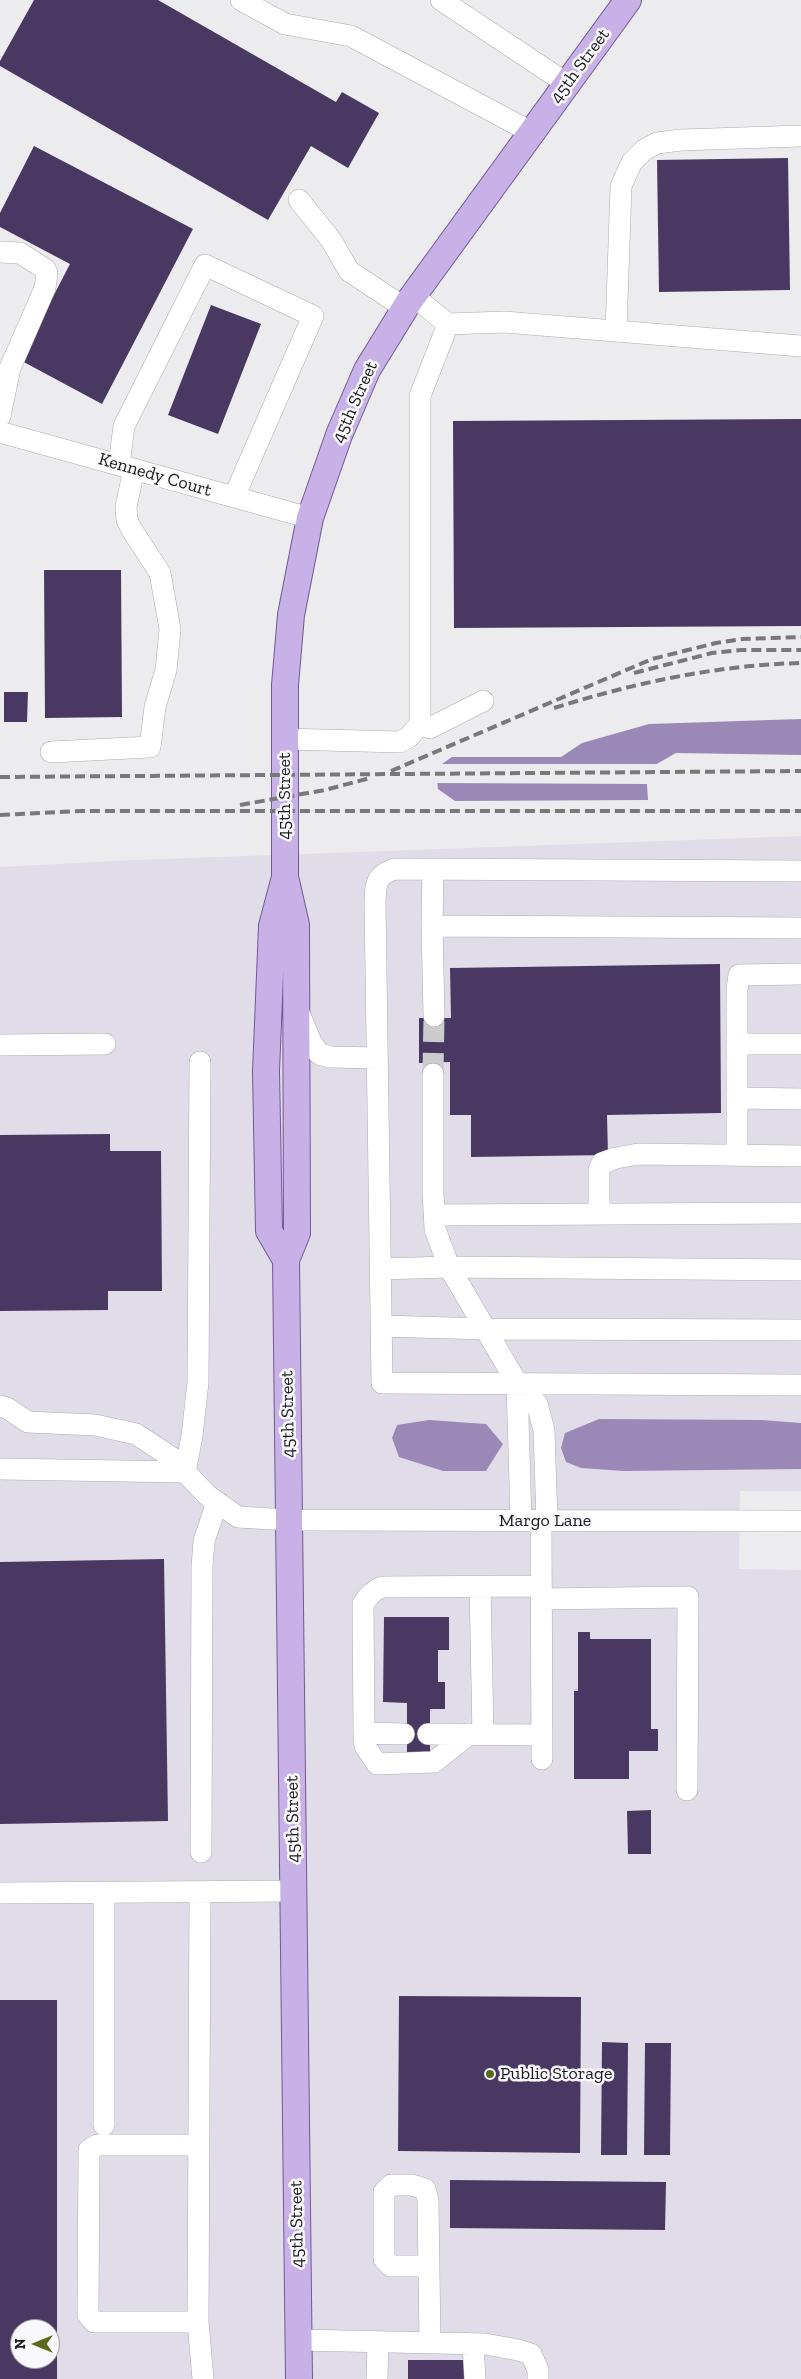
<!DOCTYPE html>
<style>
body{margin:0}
#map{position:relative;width:801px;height:2379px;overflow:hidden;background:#ecebee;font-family:"Zilla Slab",serif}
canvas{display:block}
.north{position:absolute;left:10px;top:2319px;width:50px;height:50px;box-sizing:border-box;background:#f9f8fc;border:1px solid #9f9fa2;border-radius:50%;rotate:270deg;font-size:14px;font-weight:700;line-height:20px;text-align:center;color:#19191a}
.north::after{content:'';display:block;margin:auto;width:18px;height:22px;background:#596b18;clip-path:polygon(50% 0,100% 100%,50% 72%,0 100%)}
</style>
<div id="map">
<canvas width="801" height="2379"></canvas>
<div class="north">N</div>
</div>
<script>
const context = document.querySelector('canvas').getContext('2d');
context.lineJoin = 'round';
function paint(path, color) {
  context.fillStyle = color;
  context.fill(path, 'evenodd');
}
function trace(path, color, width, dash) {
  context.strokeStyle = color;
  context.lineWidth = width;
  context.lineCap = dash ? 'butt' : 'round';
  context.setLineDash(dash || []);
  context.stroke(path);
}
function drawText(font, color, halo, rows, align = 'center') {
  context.font = font + ' "Zilla Slab",serif';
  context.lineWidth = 5;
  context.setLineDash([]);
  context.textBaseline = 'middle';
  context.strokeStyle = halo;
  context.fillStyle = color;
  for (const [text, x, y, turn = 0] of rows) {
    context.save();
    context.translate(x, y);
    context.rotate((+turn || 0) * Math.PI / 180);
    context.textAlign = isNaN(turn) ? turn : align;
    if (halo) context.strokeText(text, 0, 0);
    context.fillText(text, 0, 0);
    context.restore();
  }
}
const built = new Path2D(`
 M801 836V1491H740L739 1569 801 1570V2379H0V867L135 860ZM20 2329H50V2359H20Z`);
const water = new Path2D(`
 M801 719V755L676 753 646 770 648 800 455 801 438 789 436 768 452 757H561L582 743 649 724Z
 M599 1419 762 1420 801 1423V1469L624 1471 581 1468 566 1462 561 1448 565 1433Z
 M429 1420 486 1424 503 1444 486 1471H443L399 1457 392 1438 397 1425Z`);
const pier = new Path2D(`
 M438 764H661L648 771 649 784 435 783 433 768Z`);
const building = new Path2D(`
 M34 0H158L336 102 342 92 379 113 348 168 311 146 268 220 0 66V61Z
 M34 146 193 229 102 404 20 360 70 264 0 227V213Z
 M788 158 790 290 659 292 657 160Z
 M211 305 261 324 218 434 168 415Z
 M801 419V626L454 628 453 421Z
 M44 570H121L122 717 45 718Z
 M4 692H28L27 722H4Z
 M720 964 721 1113 607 1115 608 1155 471 1157V1115H450V1062L419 1063V1018H451L450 968Z
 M110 1134V1151H161L162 1291H108V1310L0 1311V1135Z
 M164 1559 168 1821 0 1824V1562Z
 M384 1617H449V1650H438V1682H445V1709H430V1758H407V1703L383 1702Z
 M578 1632H590V1639H651V1729H658V1751H629V1779H574V1691H578Z
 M651 1810V1854H628L627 1811Z
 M399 1996 581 1997 580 2153 398 2151Z
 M0 2000H57V2379H0ZM20 2329H50V2359H20Z
 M602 2042 628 2043 627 2155H601Z
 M645 2043H671L670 2155H644Z
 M450 2180 666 2182 665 2230 450 2228Z
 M408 2360H464V2379H408Z`);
const minorTunnel = new Path2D(`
 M433 1074 434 1016`);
const minor = new Path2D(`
 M241 0 285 24 351 36 531 132
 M441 0 566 83
 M299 200 331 240 349 271 405 308
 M0 252 20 253 45 269 47 273 45 288 10 368 0 416
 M413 296 448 324 504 322 801 346
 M448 324 420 396V724L430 728 483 701
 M616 331 621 186 632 162 644 150 657 143 681 140 801 136
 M0 432 310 518
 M119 465 124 426 205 265 313 316 234 497
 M285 739 400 742 409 737 420 724
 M51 752 150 747 155 707 166 670 170 629 160 573 132 530 127 520 126 507 134 469
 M433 869 432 926 434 1016
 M801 871 394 869C376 876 376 882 375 901L382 1383 801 1385
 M432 926 801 928
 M299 1013 311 1042 319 1054 330 1057 377 1058
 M737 1044H801
 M0 1045 105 1044
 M433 1074V1193L435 1229 449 1267 517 1383 537 1404 544 1430 547 1521
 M737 1098 801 1099
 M737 1155V990L739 975 801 974
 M599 1214V1170L602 1163 616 1158 638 1154 801 1156
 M434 1215 801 1213
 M380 1269 449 1267 801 1270
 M381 1326 486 1329 801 1330
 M517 1383 521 1520
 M0 1406 7 1408 28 1422 95 1425 136 1434 171 1457 207 1495 238 1517 289 1520 801 1521
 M0 1469 185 1472 192 1436 198 1382 200 1062
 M541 1521 542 1759
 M480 1587 483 1734
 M541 1599 688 1597 687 1790
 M364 1733 365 1746 377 1764 434 1762 469 1734
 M404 1734 364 1733 363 1604C369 1595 373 1591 382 1587L541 1586
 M428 1734 542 1735
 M201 1852 202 1567 204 1541 217 1502
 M104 1892V2125
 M0 1893 293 1891
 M198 2145H97L89 2150 88 2315 94 2322H198L200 1892
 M429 2266H391L384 2259V2192L391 2185H412L425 2189 428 2200 430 2343
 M198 2322 203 2379
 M298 2340 485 2344 518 2350 531 2354 538 2370V2379
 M473 2344 475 2379
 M377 2379 378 2342`);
const major = new Path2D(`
 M285 877 296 925 297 1233 286 1260 299 2379
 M286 1260 269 1231 266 1071 272 926 285 877V685L291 615 310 518 339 435 367 370 410 300 628 0`);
const rail = new Path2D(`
 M634 673 712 653 741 650H801
 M554 708C634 683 717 665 801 663
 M391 771 652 659 716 643 742 639 801 637
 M0 777 801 771
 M240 805 325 790 370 778
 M0 815 82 811H801`);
const markers = [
 [490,2074,5,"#596b18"]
];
const streetNames = [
 ["45th Street",580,66,-54],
 ["45th Street",355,402,-66],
 ["Kennedy Court",155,475,16],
 ["45th Street",285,796,-90],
 ["45th Street",288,1414,-91],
 ["Margo Lane",545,1521],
 ["45th Street",293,1819,-91],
 ["45th Street",297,2224,-91]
];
const poiNames = [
 ["Public Storage",500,2074]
];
paint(built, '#e1dde8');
paint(water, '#9a89b7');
paint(pier, '#ecebee');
paint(building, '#493962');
trace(minorTunnel, '#ccccce', 21, [21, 11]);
trace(minor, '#abaaad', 22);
trace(major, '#715a94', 28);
trace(minor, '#fff', 21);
trace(major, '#c7b1e6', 26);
trace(rail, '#78787a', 4, [10, 5]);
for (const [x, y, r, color] of markers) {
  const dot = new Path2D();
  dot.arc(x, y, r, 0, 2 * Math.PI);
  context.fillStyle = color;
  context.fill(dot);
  trace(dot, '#f9f8fc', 2);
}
drawText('18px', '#19191a', '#f9f8fc', streetNames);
drawText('18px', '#19191a', '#f9f8fc', poiNames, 'left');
</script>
